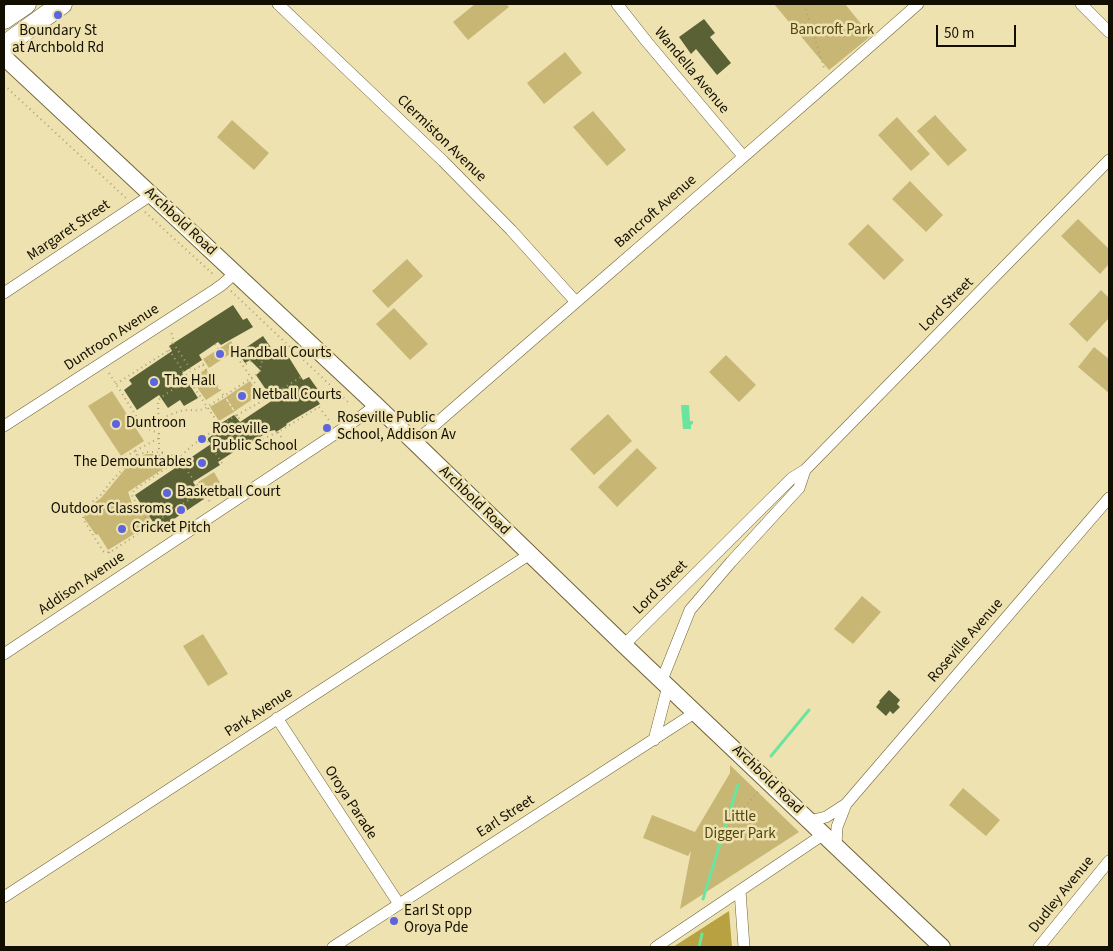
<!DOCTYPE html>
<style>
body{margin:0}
#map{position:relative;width:1113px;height:951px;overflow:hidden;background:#eee2b0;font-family:"Source Sans 3",sans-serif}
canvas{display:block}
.frame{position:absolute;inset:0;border:5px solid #120e00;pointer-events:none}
.scale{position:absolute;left:936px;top:25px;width:80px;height:22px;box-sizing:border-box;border:2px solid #120e00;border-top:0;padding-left:6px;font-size:15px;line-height:18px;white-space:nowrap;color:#120e00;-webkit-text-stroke:4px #eee2b0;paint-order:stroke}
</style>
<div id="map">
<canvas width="1113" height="951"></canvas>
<div class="frame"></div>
<div class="scale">50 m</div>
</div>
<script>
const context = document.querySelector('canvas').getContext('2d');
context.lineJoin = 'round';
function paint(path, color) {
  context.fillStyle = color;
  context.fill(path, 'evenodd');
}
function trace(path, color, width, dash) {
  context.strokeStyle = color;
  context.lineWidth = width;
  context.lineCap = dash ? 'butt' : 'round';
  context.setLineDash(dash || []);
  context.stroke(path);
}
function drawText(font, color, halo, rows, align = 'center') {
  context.font = font + ' "Source Sans 3",sans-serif';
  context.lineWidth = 5;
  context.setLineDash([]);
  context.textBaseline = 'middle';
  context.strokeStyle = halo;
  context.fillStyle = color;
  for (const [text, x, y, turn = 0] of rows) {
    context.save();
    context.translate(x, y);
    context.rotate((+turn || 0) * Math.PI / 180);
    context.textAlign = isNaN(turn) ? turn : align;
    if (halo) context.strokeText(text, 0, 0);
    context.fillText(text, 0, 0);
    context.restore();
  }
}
const green = new Path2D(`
 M475 4H506L509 7 468 40 453 22Z
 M774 4H845L871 36 829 70Z
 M565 52 582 73 544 104 527 83Z
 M593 111 626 150 607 166 573 127Z
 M935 115 967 150 948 166 917 131Z
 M897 117 930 154 911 171 878 135Z
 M232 120 269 153 254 170 217 137Z
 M910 181 943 215 926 232 892 199Z
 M1078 219 1109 249V264L1100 274 1061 236Z
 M868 224 904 260 884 280 848 244Z
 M407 259 423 276 388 308 372 291Z
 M1101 290 1109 298V318L1087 342 1069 324Z
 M394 308 428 344 410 360 376 324Z
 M231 341 236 350 209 368 203 359Z
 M1094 347 1109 359V393L1078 367Z
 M726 355 756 385 739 402 709 372Z
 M206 369 220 391 206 400 191 379Z
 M250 381 259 395 235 411 226 397Z
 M112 391 144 441 121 456 88 406Z
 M225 398 234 412 219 421 210 407Z
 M608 414 632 441 594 475 570 449Z
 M637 448 657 468 617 507 598 487Z
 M146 454H159L169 465 128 492 134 509 141 505 150 519 147 521V526L108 550 98 534 96 535 84 518 86 509 101 498 130 463 135 459Z
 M214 472 222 486 207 495 198 482Z
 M862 596 881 612 853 644 834 629Z
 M203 634 228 674 208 686 183 646Z
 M730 765 799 832 680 909 691 851 688 856 643 838 652 815 695 832 730 773Z
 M963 788 1000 820 986 836 949 805Z`);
const forest = new Path2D(`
 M729 911 732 947H673Z`);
const water = new Path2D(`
 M681 405H689L690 421H693V424L691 425V429H683Z`);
const stream = new Path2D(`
 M771 756 809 710
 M703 899 738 785
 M699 947 702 934`);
const building = new Path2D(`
 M704 19 715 33 710 37 731 63 717 75 696 49 691 54 679 37Z
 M233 305 243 320 247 318 253 327 221 345 218 342 199 355 202 360 182 373 198 398 184 406 180 400 168 408 159 395 137 410 124 390 132 384 129 380 172 351 169 346Z
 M263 336 274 352 279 349 285 357 288 356 303 380 309 377 321 394 319 395 322 398 318 401 320 404 286 424 287 425 276 432 275 430 270 431 253 441 252 440 218 462 220 465 193 482 204 499 162 527 157 520 153 522 135 495 211 444 207 439 218 431 215 427 234 415 240 422 273 400 256 375 261 371 250 360 245 363 238 353Z
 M889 690 900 700 897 704 900 707 893 714 890 711 886 716 876 707 880 702 879 701Z`);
const path = new Path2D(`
 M805 4 806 11 825 71
 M4 85 127 199
 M145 212 215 276
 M231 291 349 403
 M173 343 192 371
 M215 344 221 353
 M169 350 220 426 237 415 255 444 265 438 278 432 319 407 331 423
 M235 354 242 348
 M203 365 237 415 266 399
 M109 373 142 425 150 430 156 432 159 434V449C162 455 171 454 177 457L210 502
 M186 375 230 347 266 399 301 377
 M116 384 169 350C172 343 175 340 171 332
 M158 421C167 416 177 411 187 410 193 410 198 411 204 409L259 373 264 353 243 366
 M278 432 290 450
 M159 434 158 401 160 398 189 379
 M205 437 222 463
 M163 453 152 452H145L132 459 108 485 102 494 87 506 84 511 83 519 103 551 106 553 112 551 150 526V524L133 498 132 495 134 490 171 465 194 444 220 426
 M137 455 135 451 159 438
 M127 464 123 458 135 451
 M150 526 202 491
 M109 552 115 563
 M725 830 728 829 744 808 758 792`);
const street = new Path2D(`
 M278 4 443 161 511 230 576 302
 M617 4 647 42 743 156
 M1081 4 1109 32
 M4 293 151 195
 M4 426 216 289 223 284 235 273
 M414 443C582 296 751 152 918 4
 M624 645 792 478 805 470 1109 160
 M4 654 359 418 376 405
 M662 680 690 610 731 562 799 488 805 470
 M277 718 399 904
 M654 740 668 686
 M809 821 826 817 846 804 1109 498
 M836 845 837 827 846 804
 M740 891 744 947
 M4 897 530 554
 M333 947 696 712
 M656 947 824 834
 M1039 947 1109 861`);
const secondary = new Path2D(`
 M4 57 376 405 624 645 942 947`);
const highway = new Path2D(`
 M4 19 26 4
 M4 46 62 4`);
const markers = [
 [58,15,5,"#5c65dd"],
 [220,354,5,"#5c65dd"],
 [154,382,5,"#5c65dd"],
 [242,396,5,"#5c65dd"],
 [116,424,5,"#5c65dd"],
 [327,428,5,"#5c65dd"],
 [202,439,5,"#5c65dd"],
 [202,463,5,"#5c65dd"],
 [167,493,5,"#5c65dd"],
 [181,510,5,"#5c65dd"],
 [122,529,5,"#5c65dd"],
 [394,921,5,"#5c65dd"]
];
const parkNames = [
 ["Bancroft Park",832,31],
 ["Little",740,818],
 ["Digger Park",740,835]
];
const poiNames = [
 ["Boundary St",58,32,"center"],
 ["at Archbold Rd",58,49,"center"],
 ["Handball Courts",230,354],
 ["The Hall",164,382],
 ["Netball Courts",252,396],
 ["Roseville Public",337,419],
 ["School, Addison Av",337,436],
 ["Duntroon",126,424],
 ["Roseville",212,430],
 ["Public School",212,447],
 ["The Demountables",192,463,"right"],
 ["Basketball Court",177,493],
 ["Outdoor Classroms",171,510,"right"],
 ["Cricket Pitch",132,529],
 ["Earl St opp",404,912],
 ["Oroya Pde",404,929]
];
const streetNames = [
 ["Wandella Avenue",691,71,50],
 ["Clermiston Avenue",441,139,44],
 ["Bancroft Avenue",656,212,-41],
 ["Archbold Road",180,222,43],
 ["Margaret Street",69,231,-34],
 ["Lord Street",947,305,-45],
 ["Duntroon Avenue",112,338,-33],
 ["Archbold Road",474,501,44],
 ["Addison Avenue",82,584,-34],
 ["Lord Street",661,588,-45],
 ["Roseville Avenue",966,641,-49],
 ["Park Avenue",259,713,-33],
 ["Archbold Road",767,780,44],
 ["Oroya Parade",350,803,57],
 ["Earl Street",506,817,-33],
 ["Dudley Avenue",1062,895,-51]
];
paint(green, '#c8b774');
paint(forest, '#b7a141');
paint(water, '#6ce49f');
trace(stream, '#6ce49f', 3);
paint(building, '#5a6134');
trace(street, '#6f6437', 12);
trace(secondary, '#6f6437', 18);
trace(highway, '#6f6437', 21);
trace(path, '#aca27b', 2, [1, 4]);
trace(street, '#fff', 11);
trace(secondary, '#fff', 16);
trace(highway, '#fff', 20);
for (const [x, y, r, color] of markers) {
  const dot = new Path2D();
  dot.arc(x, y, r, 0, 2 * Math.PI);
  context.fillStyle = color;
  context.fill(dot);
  trace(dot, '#eee2b0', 2);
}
drawText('15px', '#50440f', '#eee2b0', parkNames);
drawText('15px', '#120e00', '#eee2b0', poiNames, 'left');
drawText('15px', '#120e00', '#eee2b0', streetNames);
</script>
